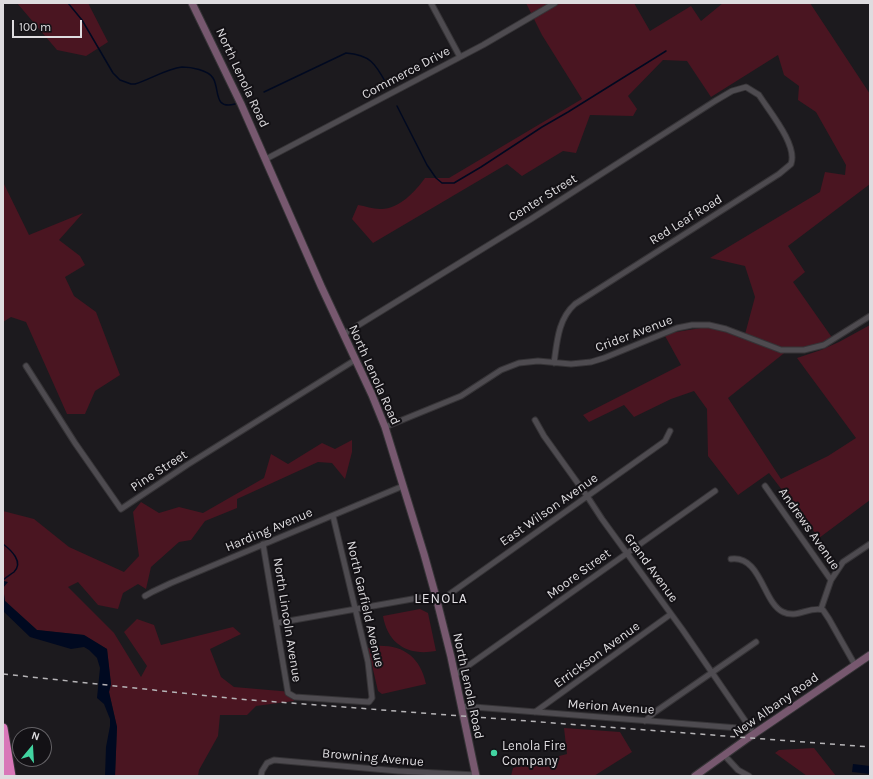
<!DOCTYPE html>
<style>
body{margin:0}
#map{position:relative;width:873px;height:779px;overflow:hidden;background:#1c1a1e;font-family:Karla,sans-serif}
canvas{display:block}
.frame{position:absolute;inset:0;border:4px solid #dedcdf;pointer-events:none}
.north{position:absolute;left:12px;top:727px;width:40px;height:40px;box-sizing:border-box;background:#131115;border:1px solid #646266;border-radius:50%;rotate:18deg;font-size:11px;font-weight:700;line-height:16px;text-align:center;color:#dedcdf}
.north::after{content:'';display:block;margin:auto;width:14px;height:18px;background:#42d4a1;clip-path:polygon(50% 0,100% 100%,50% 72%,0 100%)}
.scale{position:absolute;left:12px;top:20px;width:70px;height:18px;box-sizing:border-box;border:2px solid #dedcdf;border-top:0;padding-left:5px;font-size:12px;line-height:14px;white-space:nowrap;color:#dedcdf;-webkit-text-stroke:3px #131115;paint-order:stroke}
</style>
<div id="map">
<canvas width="873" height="779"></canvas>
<div class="frame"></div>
<div class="north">N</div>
<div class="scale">100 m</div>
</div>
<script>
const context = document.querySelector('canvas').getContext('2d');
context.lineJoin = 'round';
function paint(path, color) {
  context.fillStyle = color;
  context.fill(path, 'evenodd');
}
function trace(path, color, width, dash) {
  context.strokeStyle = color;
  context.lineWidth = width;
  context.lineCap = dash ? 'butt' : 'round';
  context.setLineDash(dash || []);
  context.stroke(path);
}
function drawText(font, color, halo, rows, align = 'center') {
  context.font = font + ' Karla,sans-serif';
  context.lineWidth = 4;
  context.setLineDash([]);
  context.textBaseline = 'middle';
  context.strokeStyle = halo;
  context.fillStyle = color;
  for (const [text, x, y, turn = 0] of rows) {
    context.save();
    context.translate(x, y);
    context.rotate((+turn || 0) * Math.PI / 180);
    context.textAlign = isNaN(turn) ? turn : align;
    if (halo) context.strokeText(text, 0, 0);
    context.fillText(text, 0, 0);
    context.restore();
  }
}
const green = new Path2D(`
 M17 3H88L108 42 86 56 57 50Z
 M526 3H634L650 31 691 6 701 21 723 3H810L870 94V184L788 246 805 272 793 282 833 339 797 351 788 350 728 398 781 479 828 456 856 438 797 358 821 350 839 342 870 325V500L819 538 769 473 738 495 708 456 707 409 694 391 671 399 634 417 624 405 589 422 583 415 681 365 664 334 713 326 744 338 755 297 745 266 710 258 820 192 825 172 845 175 846 165 816 112 798 100 799 86 784 75 778 55 711 97 687 61 663 60 628 96 637 109 633 116 590 115 576 153 563 151 522 176 507 164 373 243 352 219 358 205C365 206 373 209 380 209 398 210 415 192 425 178H449L582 99 542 35Z
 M3 182 29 235 83 213 59 240 80 256 85 265 65 277 74 296 96 312 120 375 95 391 85 414H67L26 322 11 317 3 322Z
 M352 440V452L345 479 332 463 318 462 237 499V508L205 521 191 540 179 542 151 567 146 589 138 584 123 593 118 609 98 605 78 582 68 587 114 633 141 677 147 666 124 632 137 619 154 625 161 645 233 627 241 634 210 649 221 677 234 687 292 692 294 701 256 706 247 715H220L218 736 199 770 198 776H115L117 727 109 692 111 684 107 649 84 635 37 630 5 601 3 587 7 582 3 581V511L34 519 69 547 124 572 139 556 133 512 141 502 159 513 179 507 203 513 264 478 271 454 288 464 322 443 335 449Z
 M420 609 428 613 436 651C409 656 388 645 383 616Z
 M374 646C402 644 420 656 426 684L382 694 378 691 368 648Z
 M564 728 620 732 632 752 594 776H511L513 768 567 754Z
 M814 748 836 776H807L775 753 779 750Z`);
const water = new Path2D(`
 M3 581 8 582 3 588 5 601 37 630 84 635 107 649 111 684 109 692 117 727 115 776H105L106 747 110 726V719L104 704 97 698 100 668 97 658 89 650 84 647 71 649 30 637 3 611Z
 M853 764 870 766V774L852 772Z`);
const stream = new Path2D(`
 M68 3 82 20 113 73 120 80 131 84H135C151 79 166 69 182 67 191 67 208 70 213 78 220 89 213 110 235 104
 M264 92 346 53C370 55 375 63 386 83
 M397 106 427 165 436 178 442 183H454L481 167 542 127 568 112 666 51
 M3 544C11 550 24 562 14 572 10 575 6 577 3 580`);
const street = new Path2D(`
 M431 3 460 57
 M266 159 483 45 555 3
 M344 334 531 219 715 101 732 91 746 87 759 95C769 111 798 145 791 164L779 174 575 304C558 319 557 342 554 363
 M26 366 75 443 121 509 187 465 355 360
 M535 420 544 436 587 496 602 519 682 629 746 722 749 729
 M385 427 461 396 501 370 519 363 538 361 571 364 591 362 604 358 677 328 692 325H709L726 329 781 350H804L824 345 870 316
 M765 486 831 580 821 609
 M263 544 288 693 295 697 369 702 372 698 368 662 333 516
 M731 559C761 555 763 603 783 612 797 619 809 606 823 610L829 619 855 665
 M831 580 843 562 870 544
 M145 596 152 592 171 583 403 486
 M437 601 444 598 665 441 670 431
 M277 623 435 595
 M455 675 715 491
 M461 706 751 729
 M535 712 671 614
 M645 721 655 712 756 642
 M725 756 738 770 749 776
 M261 776 262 771 267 763 274 760 398 771 476 775`);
const secondary = new Path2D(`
 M192 3 241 104 321 286 372 395 385 427 424 554 436 597 451 657 476 776
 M695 776 748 738 870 655`);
const highway = new Path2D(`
 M3 728 11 776
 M3 766 4 776`);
const rail = new Path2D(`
 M3 674 238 699 870 747`);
const markers = [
 [494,753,4,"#42d4a1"]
];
const streetNames = [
 ["Commerce Drive",406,73,-28],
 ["North Lenola Road",242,78,65],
 ["Center Street",543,198,-32],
 ["Red Leaf Road",686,220,-32],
 ["Crider Avenue",634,334,-21],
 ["North Lenola Road",374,375,66],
 ["Pine Street",159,471,-33],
 ["East Wilson Avenue",549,510,-35],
 ["Andrews Avenue",809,529,55],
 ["Harding Avenue",269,530,-23],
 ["Grand Avenue",651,568,54],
 ["Moore Street",579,574,-36],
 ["North Garfield Avenue",365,604,77],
 ["North Lincoln Avenue",287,620,81],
 ["Errickson Avenue",597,655,-36],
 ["North Lenola Road",468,686,78],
 ["New Albany Road",776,705,-35],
 ["Merion Avenue",611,707,4],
 ["Browning Avenue",373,758,5]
];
const poiNames = [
 ["Lenola Fire",502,746],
 ["Company",502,761]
];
const neighbourhoodNames = [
 ["LENOLA",441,599]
];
paint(green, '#4a1521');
paint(water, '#000920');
trace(stream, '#000920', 1.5);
trace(street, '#363437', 7);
trace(secondary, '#363437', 9);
trace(highway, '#363437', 11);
trace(street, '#4e4b50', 5);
trace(secondary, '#77586f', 7);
trace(highway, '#d877b8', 9);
trace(rail, '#b6b4b7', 1.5, [5, 5]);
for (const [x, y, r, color] of markers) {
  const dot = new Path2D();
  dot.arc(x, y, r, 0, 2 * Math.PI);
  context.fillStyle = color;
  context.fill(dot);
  trace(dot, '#131115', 1.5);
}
drawText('13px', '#dedcdf', '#131115', streetNames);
drawText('13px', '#dedcdf', '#131115', poiNames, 'left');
context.letterSpacing = '1px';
drawText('14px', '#e3e0e5', '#131115', neighbourhoodNames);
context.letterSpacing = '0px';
</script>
